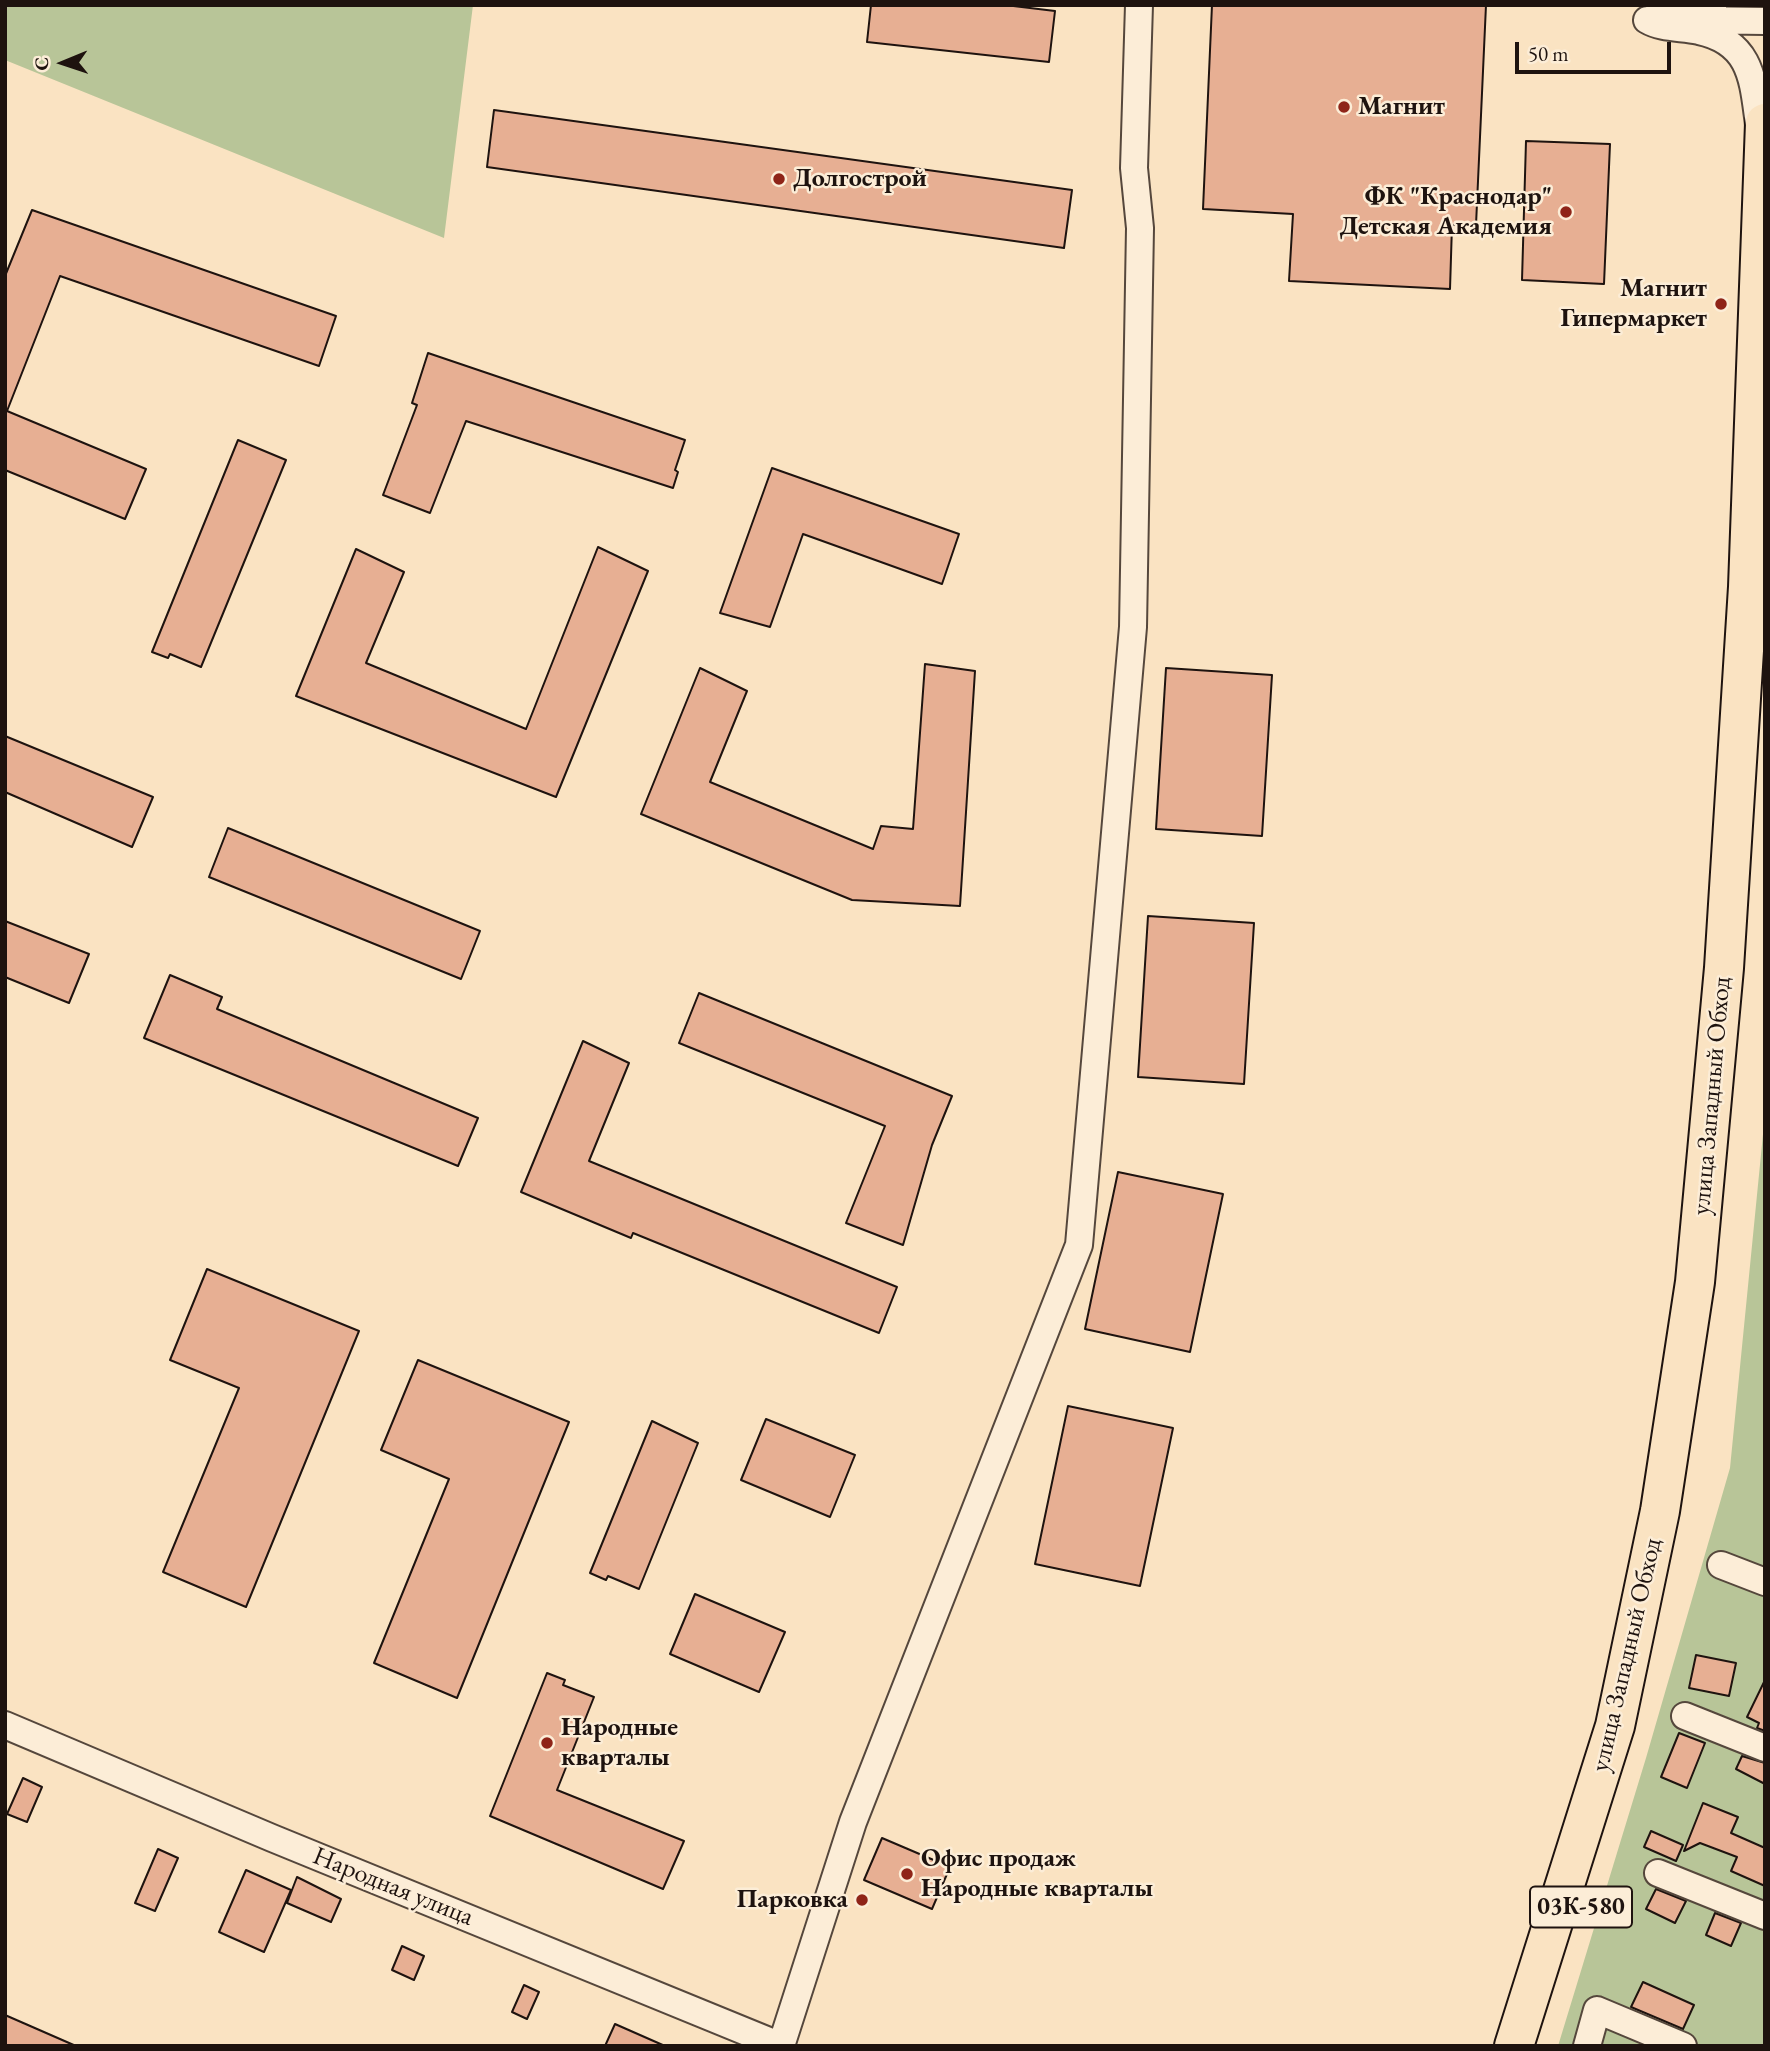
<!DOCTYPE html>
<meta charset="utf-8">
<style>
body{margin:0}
#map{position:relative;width:1770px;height:2051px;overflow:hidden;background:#fae3c2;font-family:"EB Garamond",serif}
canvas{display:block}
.frame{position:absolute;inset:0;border:7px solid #1e130f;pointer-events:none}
.north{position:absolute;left:28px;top:28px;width:70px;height:70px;-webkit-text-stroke:5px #fcedd7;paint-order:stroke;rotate:268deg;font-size:19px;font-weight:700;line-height:28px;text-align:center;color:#1e130f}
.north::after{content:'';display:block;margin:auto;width:24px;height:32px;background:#1e130f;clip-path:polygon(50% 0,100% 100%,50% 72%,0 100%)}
.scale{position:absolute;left:1515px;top:42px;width:156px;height:32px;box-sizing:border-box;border:4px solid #1e130f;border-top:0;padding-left:9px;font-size:21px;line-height:24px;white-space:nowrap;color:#1e130f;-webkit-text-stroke:5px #fcedd7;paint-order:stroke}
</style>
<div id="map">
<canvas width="1770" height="2051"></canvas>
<div class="frame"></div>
<div class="north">С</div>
<div class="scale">50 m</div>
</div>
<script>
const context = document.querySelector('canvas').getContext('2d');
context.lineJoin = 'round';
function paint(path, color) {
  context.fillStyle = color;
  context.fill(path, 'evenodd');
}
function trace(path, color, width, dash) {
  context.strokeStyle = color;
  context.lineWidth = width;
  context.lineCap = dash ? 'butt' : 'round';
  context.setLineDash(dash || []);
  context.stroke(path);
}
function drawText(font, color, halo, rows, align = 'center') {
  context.font = font + ' "EB Garamond",serif';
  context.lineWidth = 5;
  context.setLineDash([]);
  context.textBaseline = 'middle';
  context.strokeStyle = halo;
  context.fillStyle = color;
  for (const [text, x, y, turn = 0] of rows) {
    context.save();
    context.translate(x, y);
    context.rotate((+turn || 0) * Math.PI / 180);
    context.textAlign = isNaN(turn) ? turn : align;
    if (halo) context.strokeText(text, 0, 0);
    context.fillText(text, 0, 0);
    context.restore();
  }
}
const green = new Path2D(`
 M5 5H473L444 238 5 60Z
 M1765 1114V2046H1558L1646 1758 1730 1468Z`);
const building = new Path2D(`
 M871 5H1005L1055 11 1049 62 867 42Z
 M1212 5H1486L1476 225H1452L1450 289 1289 281 1293 214 1203 209Z
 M494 110 1072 190 1064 248 487 167Z
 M1526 141 1610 144 1604 284 1522 280Z
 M32 210 336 316 319 366 60 276 7 411 146 469 125 519 5 470V276Z
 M428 353 685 440 675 470 678 472 673 488 466 421 430 513 383 495 417 405 412 403Z
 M238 440 286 460 201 667 170 654 168 658 152 652Z
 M772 468 959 534 942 584 803 534 770 627 720 613Z
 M598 547 648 571 556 797 296 696 356 549 404 572 366 663 526 729Z
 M925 664 975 671 960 906 852 900 641 814 700 668 747 691 710 782 873 849 881 826 913 829Z
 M1166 668 1272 675 1262 836 1156 829Z
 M5 736 153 797 132 847 5 792Z
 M228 828 480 931 461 979 209 877Z
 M1148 916 1254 923 1244 1084 1138 1077Z
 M5 921 89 954 69 1003 5 977Z
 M170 975 222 997 217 1009 478 1118 458 1166 144 1038Z
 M699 993 952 1096 932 1145 903 1245 846 1223 885 1126 679 1043Z
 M583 1041 629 1063 589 1161 897 1287 879 1333 633 1233 631 1238 521 1192Z
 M1118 1172 1223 1194 1190 1352 1085 1329Z
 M207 1269 359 1331 246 1607 163 1572 239 1388 170 1360Z
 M418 1360 569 1422 457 1698 374 1663 449 1479 381 1450Z
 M1068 1406 1173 1428 1140 1586 1035 1564Z
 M766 1419 855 1455 830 1517 741 1480Z
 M652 1421 698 1443 639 1589 608 1576 606 1580 590 1573Z
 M695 1594 785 1632 759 1692 670 1654Z
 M1696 1655 1736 1663 1729 1696 1689 1688Z
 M547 1673 565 1680 563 1685 594 1697 557 1790 684 1841 663 1889 490 1816Z
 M1765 1680V1731L1757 1728 1759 1723 1747 1717Z
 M1679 1733 1705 1743 1687 1788 1661 1777Z
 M1742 1756 1765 1763V1784L1736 1769Z
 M23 1778 42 1787 27 1822 7 1814Z
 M1703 1803 1738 1817 1731 1833 1765 1848V1886L1731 1871 1737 1857 1700 1843 1684 1851Z
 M1651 1831 1683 1845 1676 1861 1644 1847Z
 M882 1838 950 1867 932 1909 864 1880Z
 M158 1849 178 1858 155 1911 135 1903Z
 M246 1870 291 1890 264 1952 219 1932Z
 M297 1877 341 1899 331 1922 287 1903Z
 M1656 1889 1686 1901 1675 1923 1646 1909Z
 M1715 1913 1741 1923 1731 1946 1706 1935Z
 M402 1946 424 1956 414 1980 392 1970Z
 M1643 1982 1694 2005 1683 2029 1631 2007Z
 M524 1985 539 1992 527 2019 512 2012Z
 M5 2015 76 2046H5Z
 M615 2024 665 2046H605Z`);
const minor = new Path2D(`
 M1659 5 1713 7
 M1647 20C1662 29 1683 27 1699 31 1760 44 1752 93 1762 142
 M1690 20 1765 21
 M1721 1565 1765 1582
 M1685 1716 1765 1748
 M5 1725 272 1838 781 2046
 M1658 1873 1765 1916
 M781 2046 853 1822 1079 1245 1133 627 1140 228 1134 168 1139 5
 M1587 2046 1597 2010 1683 2046`);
const highway = new Path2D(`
 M1514 2046 1615 1726 1660 1511 1695 1282 1724 968 1748 587 1765 123`);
const markers = [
 [1344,107,7,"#8f2418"],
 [779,179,7,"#8f2418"],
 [1566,212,7,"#8f2418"],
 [1721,304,7,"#8f2418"],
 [547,1743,7,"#8f2418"],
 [907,1874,7,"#8f2418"],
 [862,1900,7,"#8f2418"]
];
const shields = [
 [1581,1907,102]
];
const shieldNames = [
 ["03К-580",1581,1907]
];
const poiNames = [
 ["Магнит",1358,107],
 ["Долгострой",793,179],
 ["ФК \"Краснодар\"",1552,197,"right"],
 ["Детская Академия",1552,227,"right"],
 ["Магнит",1707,289,"right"],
 ["Гипермаркет",1707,319,"right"],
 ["Народные",561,1728],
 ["кварталы",561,1758],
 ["Офис продаж",921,1859],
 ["Народные кварталы",921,1889],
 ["Парковка",848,1900,"right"]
];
const streetNames = [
 ["улица Западный Обход",1712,1096,-85],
 ["улица Западный Обход",1627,1655,-77],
 ["Народная улица",393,1887,22]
];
paint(green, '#b8c598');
paint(building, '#e7af93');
trace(building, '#1e130f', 2);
trace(minor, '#55473c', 30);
trace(highway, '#1e130f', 42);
trace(minor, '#fcedd7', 26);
trace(highway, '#fae3c2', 38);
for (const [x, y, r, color] of markers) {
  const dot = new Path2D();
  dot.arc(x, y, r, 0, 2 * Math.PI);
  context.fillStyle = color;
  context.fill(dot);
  trace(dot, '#fcedd7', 2.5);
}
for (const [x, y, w] of shields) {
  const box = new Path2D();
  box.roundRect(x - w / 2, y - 20.5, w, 41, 5);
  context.fillStyle = '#fcedd7';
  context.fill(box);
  trace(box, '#1e130f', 2);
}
drawText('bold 24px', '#1e130f', null, shieldNames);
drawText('bold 26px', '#1e130f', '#fcedd7', poiNames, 'left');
drawText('26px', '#1e130f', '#fcedd7', streetNames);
</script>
